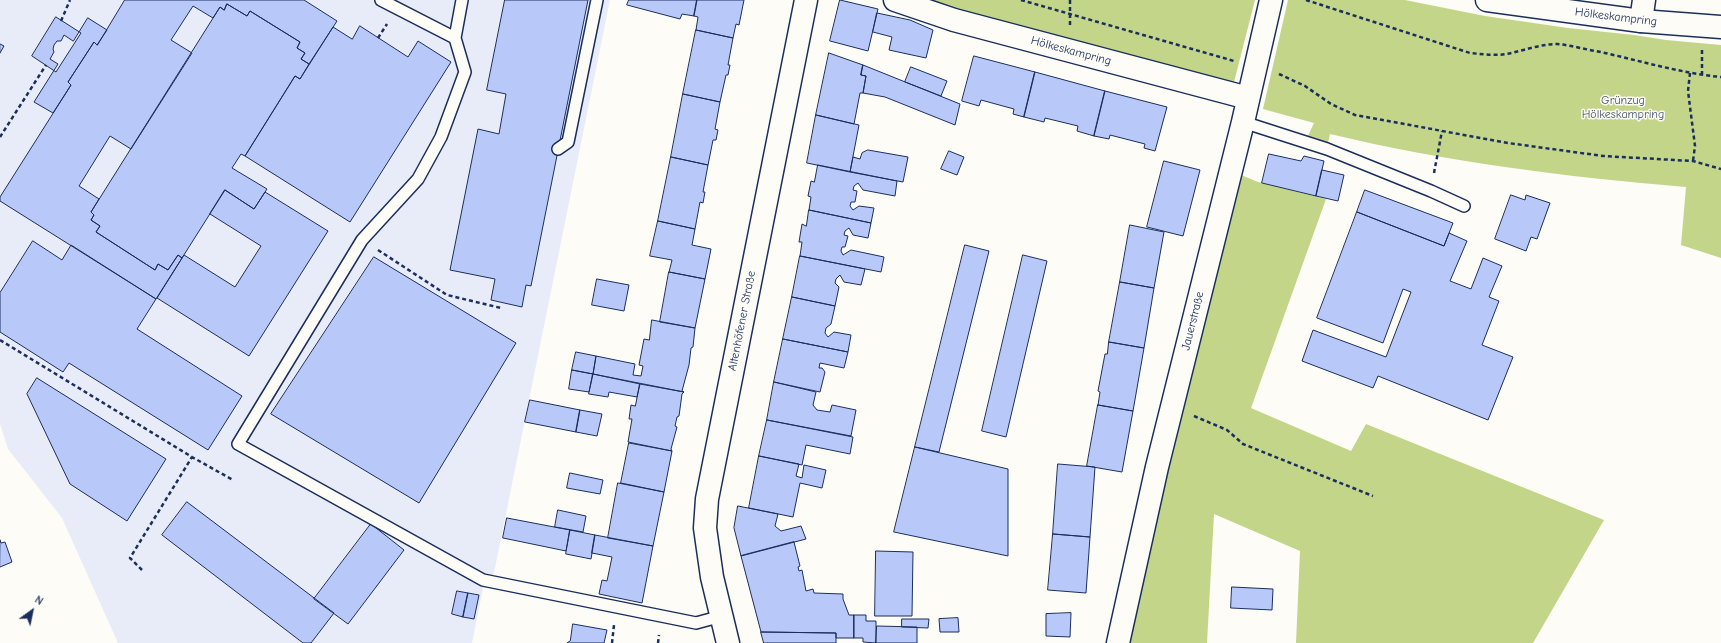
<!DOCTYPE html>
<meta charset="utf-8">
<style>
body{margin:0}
#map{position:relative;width:1721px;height:643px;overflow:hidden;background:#fdfcf7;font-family:"Comic Neue",sans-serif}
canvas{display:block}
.north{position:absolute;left:12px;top:591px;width:40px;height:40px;-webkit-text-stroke:3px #fdfcf7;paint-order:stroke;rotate:33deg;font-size:11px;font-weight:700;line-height:16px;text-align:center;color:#1b2f5e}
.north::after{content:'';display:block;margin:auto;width:14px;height:18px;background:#1b2f5e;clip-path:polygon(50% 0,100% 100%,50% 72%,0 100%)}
</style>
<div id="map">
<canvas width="1721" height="643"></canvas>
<div class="north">N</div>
</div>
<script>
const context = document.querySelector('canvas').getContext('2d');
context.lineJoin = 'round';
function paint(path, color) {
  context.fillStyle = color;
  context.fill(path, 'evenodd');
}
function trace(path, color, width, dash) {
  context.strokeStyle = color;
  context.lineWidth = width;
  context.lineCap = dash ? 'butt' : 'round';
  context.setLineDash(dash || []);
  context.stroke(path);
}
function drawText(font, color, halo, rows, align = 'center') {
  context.font = font + ' "Comic Neue",sans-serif';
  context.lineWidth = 3;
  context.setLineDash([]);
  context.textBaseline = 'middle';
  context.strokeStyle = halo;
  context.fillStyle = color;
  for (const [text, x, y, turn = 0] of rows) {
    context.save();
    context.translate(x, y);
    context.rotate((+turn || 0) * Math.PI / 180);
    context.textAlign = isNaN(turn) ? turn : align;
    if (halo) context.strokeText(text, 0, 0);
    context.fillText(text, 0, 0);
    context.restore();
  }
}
const built = new Path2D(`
 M0 0H610L494 573 483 588 472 643H118L62 518 8 449 0 424Z`);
const green = new Path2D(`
 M925 0H1255L1234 82 1231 83Z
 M1288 0H1405L1485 16 1568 28 1634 35 1666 40 1721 45V258L1681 245 1686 187C1566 177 1447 162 1330 134L1328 143 1308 136 1314 123 1263 109Z
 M1241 175 1258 182 1326 199 1251 408 1351 451 1366 424 1604 520 1533 643H1296L1300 551 1214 514 1207 643H1128L1156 507Z`);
const building = new Path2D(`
 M125 0H304L337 21 309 64 301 59 305 53 297 48 300 42 250 11 247 16 227 4 224 10 220 7 213 18 193 6 171 40 192 53 131 149 110 136 79 186 99 199 91 212 94 215 91 220 100 226 96 232 155 270 158 264 168 270 178 255 182 258 156 299 0 201V197L71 85 68 82 94 42 97 45Z
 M505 0H588L531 286 526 285 522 307 491 300 495 279 450 270 478 129 499 134 506 94 487 90Z
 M629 0H697L694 16 682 14 680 19 627 5Z
 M697 0H744L739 25 736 24 733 38 696 30 698 17 694 16Z
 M840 0 878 9 868 51 830 41Z
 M227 4 247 16 250 11 300 42 297 48 305 53 301 59 309 64 300 79 295 76 245 156 241 154 232 168 267 189 254 209 225 190 182 258 178 255 168 270 158 264 155 270 96 232 100 226 91 220 94 215 91 212 220 7 224 10Z
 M877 13 910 20 933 30 926 58 889 50 892 37 873 32Z
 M56 17 81 33 56 72 32 56Z
 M88 18 107 30 97 45 94 42 68 82 71 85 53 113 34 102 58 64 50 59 54 52 53 49 54 45 57 41H61L64 35 73 41Z
 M360 26 408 57 418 41 451 62 350 222 245 156 295 76 300 79 333 27 352 39Z
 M696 30 733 38 728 65H730L728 75H726L720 102 683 94Z
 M0 44 4 46 0 53Z
 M829 53 863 65 861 75 866 76 863 93H860L854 124 816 115Z
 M974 56 1035 72 1024 117 1013 114 1014 109 981 100 979 106 962 101Z
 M863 65 960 104 955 125 885 97 863 93 866 76 861 75Z
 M911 67 947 81 941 96 905 82Z
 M1035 72 1105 91 1094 136 1077 131 1078 126 1045 118 1044 122 1024 117Z
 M1105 91 1167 107 1155 151 1144 148 1145 144 1110 135 1109 139 1094 136Z
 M683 94 720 102 715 129 718 130 716 140H713L708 165 671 157Z
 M816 115 859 125 850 172 807 163Z
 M868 150 908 157 903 182 850 172 853 157 860 159 862 153Z
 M949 151 964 157 957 175 941 169Z
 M1269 154 1301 161 1304 156 1324 161 1316 196 1262 183Z
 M671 157 708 165 703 192H705L703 203 700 202 695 229 658 221Z
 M1164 161 1200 170 1183 236 1147 227Z
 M818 165 897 181 895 196 863 190 858 183 854 186 853 190 857 191 855 202H851L850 206 853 210 859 206 874 208 871 223 809 210 811 197 808 196 811 181 814 182Z
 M1322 170 1344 175 1338 201 1316 196Z
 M225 190 254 209 265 192 328 231 249 356 157 298 184 255 235 287 261 246 210 214Z
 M1365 190 1453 223 1444 246 1357 212Z
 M1511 195 1525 200 1526 195 1550 203 1537 239 1531 237 1526 251 1495 239Z
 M809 210 871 223 868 238 853 235 849 228 845 231 844 235 848 236 845 247H842L841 251 843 255 851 250 884 257 881 272 800 256 802 242H799L802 224 806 226Z
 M1357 212 1444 246 1449 233 1467 241 1450 281 1471 289 1483 258 1502 266 1489 297 1499 301 1482 345 1513 357 1488 420 1378 376 1373 388 1302 361 1313 330 1386 357 1411 292 1403 289 1383 343 1317 318Z
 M658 221 695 229 692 245 711 249 705 279 669 272 672 260 650 256Z
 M1130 225 1164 232 1154 288 1120 282Z
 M33 241 62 260 71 245 156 299 137 329 242 396 208 450 69 363 63 372 0 332V293Z
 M965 245 989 251 939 452 915 447Z
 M1023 255 1047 261 1006 437 982 431Z
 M800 256 865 269 861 285 844 282 840 275 836 279 835 283 839 287 835 306 792 297Z
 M374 257 516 343 419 503 271 414Z
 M669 272 705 279 695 328 660 322Z
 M597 279 629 285 624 311 592 305Z
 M1120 282 1154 288 1144 348 1109 342Z
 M792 297 835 306 831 324 826 328 825 333 828 337 834 332 851 335 848 352 783 339Z
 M652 320 695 328 693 347 691 348 689 365 682 391 684 392 593 374 596 356 635 364 633 375 641 376 643 366 639 365 644 339 649 340Z
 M783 339 848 352 844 368 820 363 819 368H822L825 372 820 392 774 382Z
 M1109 342 1144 348 1133 411 1098 405 1100 392 1098 391 1105 354H1107Z
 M576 352 596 356 593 374 572 370Z
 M572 370 593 374 589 392 569 389Z
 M593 374 640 384 637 397 609 392 608 397 589 394Z
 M37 378 166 459 127 521 70 484 27 394Z
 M774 382 816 392 813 405 817 410 830 412 832 405 856 410 851 436 767 420Z
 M640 384 684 392 682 394 679 416 677 417 675 426 677 427 671 449 672 451 628 442 632 419H629L631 405 635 406Z
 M530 400 580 410 576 432 525 422Z
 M1098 405 1133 411 1122 472 1087 466Z
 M580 410 602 414 597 436 576 432Z
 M767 420 853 437 850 454 806 445 802 465 759 456Z
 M629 443 672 451 664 492 621 483Z
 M915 447 1008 469V556L894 532Z
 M759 456 799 464 796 476 802 478 804 465 826 470 822 488 800 483 793 517 749 508Z
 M1058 464 1095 467 1090 537 1053 534Z
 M570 473 603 480 600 494 567 488Z
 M618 483 664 492 653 546 608 538Z
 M187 502 334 613 311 643H303L162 535Z
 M738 506 778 514 775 526 781 531 801 526 806 539 741 556 734 528Z
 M558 510 586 516 583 532 555 527Z
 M507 518 570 530 566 551 503 538Z
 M371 524 404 550 348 624 314 599Z
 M570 530 595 535 591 559 566 554Z
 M1053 534 1090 537 1086 593 1048 590Z
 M595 535 653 546 642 603 599 594 602 580 607 581 612 557 592 553Z
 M0 540 1 543 5 542 12 562 0 567Z
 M794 542 800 566 798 567 799 571 802 570 806 591 813 589 814 593 843 594V599L849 615H854V638H836V633L761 632 741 556Z
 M876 551 913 552 912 616H875Z
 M1232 587 1273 589 1272 610 1231 608Z
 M457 591 468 593 463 617 452 614Z
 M468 593 479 595 474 619 463 617Z
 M1071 613 1070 637 1046 636V614Z
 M854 615H866V621H876V643L863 642V638H854Z
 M958 618 959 632H940L939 619Z
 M902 619H929L928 628 902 627Z
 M573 624 607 630 604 643H567L570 641Z
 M877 626 917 627V643H876Z
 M761 632 836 633V643H764Z`);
const path = new Path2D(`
 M1021 0 1234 61
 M1306 0 1470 53C1482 54 1494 56 1506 54 1523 51 1540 44 1557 44 1570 45 1583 49 1596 51 1638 60 1679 73 1721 77
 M61 21 70 0
 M1070 25V0
 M378 38 387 24
 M1690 73 1688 91 1695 146 1693 161
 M1279 74 1305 86 1331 104 1355 115 1508 143 1603 156 1693 161 1721 169
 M1702 75V48
 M0 137 46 65
 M1434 173 1442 131
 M378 250 447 295 501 308
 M0 340 192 457 233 480
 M1194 416 1227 430 1243 444 1373 496
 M142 570 130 558 192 457
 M612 643 614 625
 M658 643 659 635`);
const lane = new Path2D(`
 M381 0 455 38
 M462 0 455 38 465 72 441 137 418 179 362 240 238 444 483 580 696 623 722 616
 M1243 122 1327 149 1431 191 1464 206
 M558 149 568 142 597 0`);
const street = new Path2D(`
 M895 0 954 20 1248 98
 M1641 21 1644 0
 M1118 643 1157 467 1243 122 1271 0`);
const secondary = new Path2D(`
 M1487 0 1641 21 1721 27
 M728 643 712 577 705 528 707 499 806 0`);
const streetNames = [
 ["Hölkeskampring",1616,17,7],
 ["Hölkeskampring",1071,51,15],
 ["Altenhöfener Straße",742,321,-79],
 ["Jauerstraße",1193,321,-76]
];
const parkNames = [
 ["Grünzug",1623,101],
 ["Hölkeskampring",1623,115]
];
paint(built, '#e8ecf8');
paint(green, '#c3d589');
paint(building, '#b8c8f9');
trace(building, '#1b2f5e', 1);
trace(lane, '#1b2f5e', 14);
trace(street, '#1b2f5e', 25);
trace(secondary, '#1b2f5e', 25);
trace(path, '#1b2f5e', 2.5, [4, 3]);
trace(lane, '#fdfcf7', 11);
trace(street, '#fdfcf7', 22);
trace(secondary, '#fdfcf7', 22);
drawText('12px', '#1b2f5e', '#fdfcf7', streetNames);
drawText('12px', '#455869', '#fdfcf7', parkNames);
</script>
